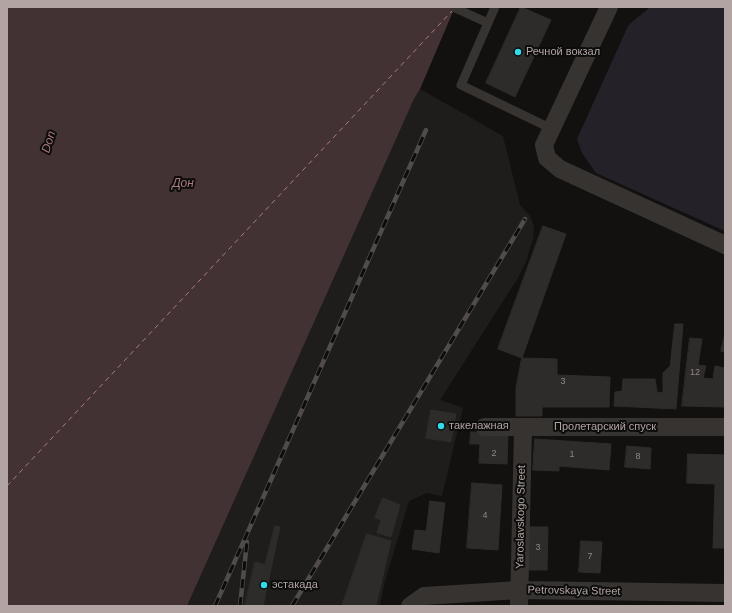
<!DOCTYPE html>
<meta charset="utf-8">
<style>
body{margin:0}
#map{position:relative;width:732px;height:613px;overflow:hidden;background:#121110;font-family:Arial,sans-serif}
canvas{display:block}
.frame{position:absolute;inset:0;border:8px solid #b2a4a2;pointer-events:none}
</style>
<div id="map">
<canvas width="732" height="613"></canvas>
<div class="frame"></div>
</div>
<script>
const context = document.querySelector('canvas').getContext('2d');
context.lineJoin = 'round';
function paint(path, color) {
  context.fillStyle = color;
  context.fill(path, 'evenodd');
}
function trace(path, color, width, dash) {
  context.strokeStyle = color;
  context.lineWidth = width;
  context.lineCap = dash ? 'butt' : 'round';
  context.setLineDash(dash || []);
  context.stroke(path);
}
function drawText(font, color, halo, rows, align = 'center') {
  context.font = font + ' Arial,sans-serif';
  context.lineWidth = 4;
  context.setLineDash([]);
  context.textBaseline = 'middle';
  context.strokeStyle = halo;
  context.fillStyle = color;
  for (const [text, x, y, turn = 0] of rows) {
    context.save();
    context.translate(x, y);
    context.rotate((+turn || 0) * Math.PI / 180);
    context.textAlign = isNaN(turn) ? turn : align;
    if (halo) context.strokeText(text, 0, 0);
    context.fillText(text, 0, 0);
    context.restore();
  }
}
const built = new Path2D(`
 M420 89 503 136 520 205 530 216 534 226 533 239 526 262 518 278 440 400 463 408 442 496 427 493 409 501 384 585 380 606H187L414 99Z`);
const green = new Path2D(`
 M650 7H725V231L596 173 582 153 577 139 628 26C635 18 643 14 650 7Z`);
const water = new Path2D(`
 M7 7H455L420 89 414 99 187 606H7Z`);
const ferry = new Path2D(`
 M7 486 452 11`);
const building = new Path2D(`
 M521 7 551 20 515 97 486 83Z
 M543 226 566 234 522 358 498 349Z
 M675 324H683L676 409 614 406 615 392 622 391 623 379H655L657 392 663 393V373L670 366Z
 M725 334V352L721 351Z
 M690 338 702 339 698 365 706 366 703 378 713 379 715 366 725 368V407L682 406Z
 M522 358 557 359V375L610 377 609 407H542V416H516V388Z
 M431 410 456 414 451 442 426 438Z
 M471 432 508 434 507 464 479 463 480 444H470Z
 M535 439 611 444 609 470 559 466V471L533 470Z
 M627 446 651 448 650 469 625 467Z
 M688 454 725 455V548H713L715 484 687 483Z
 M472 483 502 485 498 550 467 548Z
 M383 498 400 505 391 537 377 533 381 520 375 518Z
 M430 501 445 503 439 553 412 549 415 530 426 531Z
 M275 526 280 527 263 606H255Z
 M529 527H548L547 570H528Z
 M367 534 391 541 376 606H342Z
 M581 541 602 542 600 573 579 572Z
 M255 562 266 565 255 606H245Z`);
const service = new Path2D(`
 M495 7 461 85 552 129
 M455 8 488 23`);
const minor = new Path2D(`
 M609 7 544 145 547 158 560 169 725 245
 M484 427H725
 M410 606 424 596 519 590 725 593
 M519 606 523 428`);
const rail = new Path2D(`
 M215 606 426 130
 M240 606 247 542
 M292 606 525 219`);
const markers = [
 [518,52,4,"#32dbe7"],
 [441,426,4,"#32dbe7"],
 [264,585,4,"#32dbe7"]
];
const numberNames = [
 ["12",695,373],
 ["3",563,382],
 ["2",494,454],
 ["1",572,455],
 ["8",638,457],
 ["4",485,516],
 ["3",538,548],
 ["7",590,557]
];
const poiNames = [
 ["Речной вокзал",526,52],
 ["такелажная",449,426],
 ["эстакада",272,585]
];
const streetNames = [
 ["Пролетарский спуск",605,427],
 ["Yaroslavskogo Street",521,517,-89],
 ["Petrovskaya Street",574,591,1]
];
const waterNames = [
 ["Don",49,142,-73],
 ["Дон",183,184]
];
paint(built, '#1e1d1c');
paint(green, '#252129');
paint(water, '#423234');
trace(ferry, '#ac7a80', 1, [5, 4]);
paint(building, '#2e2c2b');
trace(building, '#2d2c2a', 1);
trace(service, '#363331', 9);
trace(minor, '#363331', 18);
trace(rail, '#514c4b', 4.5);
trace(rail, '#0c0c0b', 3, [9]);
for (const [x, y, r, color] of markers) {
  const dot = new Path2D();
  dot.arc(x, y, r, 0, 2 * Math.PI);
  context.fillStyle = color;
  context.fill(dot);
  trace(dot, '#0c0c0b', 1.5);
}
drawText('9px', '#918684', null, numberNames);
drawText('11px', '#b2a4a2', '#0c0c0b', poiNames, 'left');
drawText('11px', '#b2a4a2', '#0c0c0b', streetNames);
drawText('italic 12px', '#ac7a80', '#0c0c0b', waterNames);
</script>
